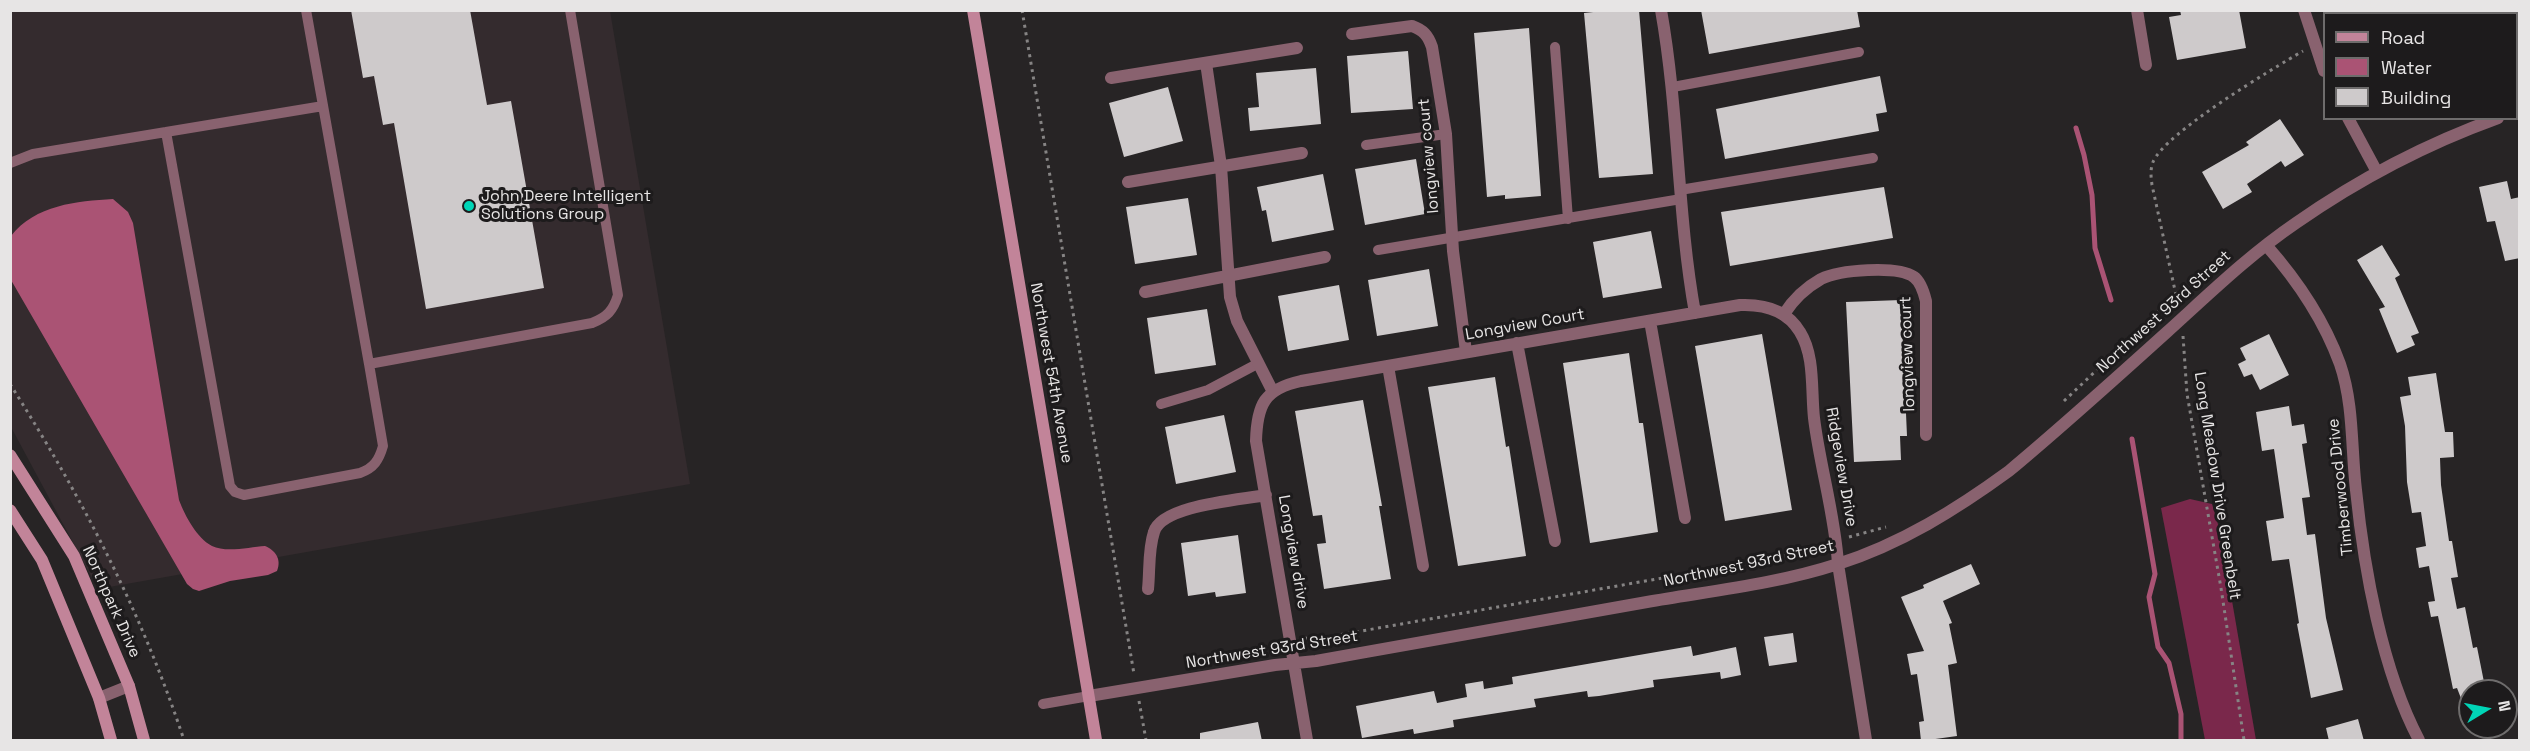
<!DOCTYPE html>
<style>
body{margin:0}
#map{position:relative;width:2530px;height:751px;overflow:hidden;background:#272425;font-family:"Space Grotesk",sans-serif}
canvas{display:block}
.frame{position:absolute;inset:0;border:12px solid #e7e5e5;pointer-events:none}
.legend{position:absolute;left:2323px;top:12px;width:195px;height:108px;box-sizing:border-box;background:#1d1b1c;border:2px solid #6e6c6c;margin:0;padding:8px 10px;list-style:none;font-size:18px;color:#e7e5e5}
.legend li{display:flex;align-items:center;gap:12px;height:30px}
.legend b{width:30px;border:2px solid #6e6c6c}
.north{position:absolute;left:2458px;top:679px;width:60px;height:60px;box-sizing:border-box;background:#1d1b1c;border:2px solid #6e6c6c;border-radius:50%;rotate:80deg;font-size:16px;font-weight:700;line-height:24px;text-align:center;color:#e7e5e5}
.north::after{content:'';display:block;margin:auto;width:21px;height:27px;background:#00d5b7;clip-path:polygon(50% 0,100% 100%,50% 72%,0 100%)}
</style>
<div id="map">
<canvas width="2530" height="751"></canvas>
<div class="frame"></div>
<ul class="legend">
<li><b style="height:8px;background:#c28499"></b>Road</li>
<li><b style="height:16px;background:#aa5374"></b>Water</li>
<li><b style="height:16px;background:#cecacb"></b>Building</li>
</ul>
<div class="north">N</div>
</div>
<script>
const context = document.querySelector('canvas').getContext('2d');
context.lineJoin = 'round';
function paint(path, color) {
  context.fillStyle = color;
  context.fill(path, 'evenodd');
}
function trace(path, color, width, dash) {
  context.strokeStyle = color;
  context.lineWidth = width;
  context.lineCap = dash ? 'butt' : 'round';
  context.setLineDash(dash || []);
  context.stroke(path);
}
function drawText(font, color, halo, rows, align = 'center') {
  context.font = font + ' "Space Grotesk",sans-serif';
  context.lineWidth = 6;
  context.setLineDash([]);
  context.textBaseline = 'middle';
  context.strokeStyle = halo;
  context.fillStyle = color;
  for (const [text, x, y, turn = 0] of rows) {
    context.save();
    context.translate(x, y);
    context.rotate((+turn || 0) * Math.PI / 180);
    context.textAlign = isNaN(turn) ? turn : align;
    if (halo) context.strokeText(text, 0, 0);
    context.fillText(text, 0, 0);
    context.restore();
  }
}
const built = new Path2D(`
 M10 11H610L690 484 98 589 11 427Z`);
const forest = new Path2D(`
 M2190 499 2212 504 2220 531 2256 740H2205L2161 508Z`);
const water = new Path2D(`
 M113 199 128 212 133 223 179 500C185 516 197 538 212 546 226 553 250 547 265 546 275 550 282 559 277 571L268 575 230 581 199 591 193 589 187 584 11 280V236C35 205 77 201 113 199Z`);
const stream = new Path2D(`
 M2076 128 2084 155 2092 195 2095 248 2111 300
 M2132 439 2155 574 2149 597 2158 647 2169 663 2181 714V740`);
const building = new Path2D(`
 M351 10H470L487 105 511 101 544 288 426 309 394 123 383 125 374 76 363 78Z
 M1612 10H1639L1653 174 1599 178 1584 13Z
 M1701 10H1857L1860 27 1709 54Z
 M2180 10H2239L2246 48 2177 60 2169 17 2181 15Z
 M1529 28 1541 196 1505 199V195L1487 197 1474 33Z
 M1408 51 1413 109 1351 113 1347 56Z
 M1316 68 1321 124 1250 131 1248 108 1259 107 1256 73Z
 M1880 76 1887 112 1876 114 1879 131 1725 159 1716 109Z
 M1168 87 1183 141 1124 157 1109 103Z
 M2280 119 2304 155 2285 167 2281 161 2247 184 2252 192 2223 209 2202 172 2249 145 2246 142Z
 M1416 159 1425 214 1365 225 1355 169Z
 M1323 174 1334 230 1272 242 1266 210 1262 211 1257 187Z
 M2507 181 2511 199 2520 197V258L2505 261 2495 221 2487 222 2479 187Z
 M1884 187 1893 238 1730 266 1721 212Z
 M1188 198 1197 255 1135 264 1126 207Z
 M1651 231 1662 288 1603 298 1593 242Z
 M2382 245 2400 275 2395 278 2419 333 2411 336 2415 345 2397 353 2379 309 2385 307 2357 260Z
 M1429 269 1438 326 1377 336 1368 280Z
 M1339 285 1349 340 1288 351 1278 296Z
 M1901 300 1907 436H1900L1901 460 1854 462 1846 302Z
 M1207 309 1216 365 1155 374 1147 318Z
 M1762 334 1792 510 1725 521 1695 346Z
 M2269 334 2289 375 2260 390 2252 374 2244 377 2238 364 2246 360 2240 348Z
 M1629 353 1639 423H1643L1658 532 1590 543 1563 363Z
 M2436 373 2445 432H2453L2454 457 2440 458 2441 485 2449 541H2452L2458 577 2451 578 2457 609 2465 607 2473 648 2477 647 2484 682 2470 685 2469 719 2457 688 2453 689 2438 616 2431 617 2428 602 2435 601 2429 566 2419 568 2416 548 2426 546 2421 512 2412 513 2407 482 2405 426 2400 397 2411 395 2408 377Z
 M1495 377 1506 447 1509 446 1526 556 1458 566 1428 387Z
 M1363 400 1382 506H1379L1391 579 1324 589 1317 544 1326 543 1322 515 1313 516 1295 411Z
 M2289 406 2292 426 2304 424 2307 443 2302 444 2310 497 2302 498 2307 535 2315 534 2326 618 2343 690 2311 698 2297 624 2299 623 2289 559 2272 561 2266 521 2284 518 2274 449 2262 451 2256 412Z
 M1224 415 1236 472 1176 484 1165 427Z
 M1238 535 1246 593 1216 597 1215 592 1188 596 1181 543Z
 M1971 564 1980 584 1943 601 1952 623 1949 624 1957 663 1948 665 1957 736 1921 741 1919 722 1924 721 1917 674 1911 675 1907 654 1924 651 1901 597 1924 588 1923 585Z
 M1793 633 1797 662 1769 666 1764 637Z
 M1691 646 1693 656 1736 647 1741 675 1721 679 1720 672 1653 680 1654 687 1599 696 1588 697 1587 691 1534 699 1536 707 1453 720 1454 727 1414 734 1413 729 1362 738 1356 706 1434 691 1437 703 1467 697 1465 684 1483 681 1484 689 1513 684 1512 677Z
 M2358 719 2364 741H2329L2326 728Z
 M1258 722 1262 741H1200V733Z`);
const path = new Path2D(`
 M1022 10 1134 674
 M2378 14 2384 10
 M2176 295 2152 185C2151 177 2150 170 2153 162 2165 133 2272 69 2303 51
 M2183 336 2187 394 2221 588 2244 740
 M10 384C83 499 141 611 184 740
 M2064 401 2176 295
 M1849 537 1886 527
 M1304 638 1316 639 1776 558 1805 551 1822 544
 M1139 701 1146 740`);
const lane = new Path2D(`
 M306 10 369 364
 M1555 47 1568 219
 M1673 87 1859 52
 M166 132 323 106
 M1366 145 1446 134
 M10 163 33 154 166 132 230 486 235 492 244 495 360 473C374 468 379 460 383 446L369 364 592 323C607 317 613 311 618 295L570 10
 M1680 190 1873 158
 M1378 250 1681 199
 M1161 404 1208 390 1259 363
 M1043 704 1089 696`);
const street = new Path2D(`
 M1661 10C1679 111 1677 213 1695 313
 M2137 10 2146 65
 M2304 10 2324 71
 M1352 34 1412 26C1423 30 1428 35 1432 47L1446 134 1453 251 1466 352
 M1206 63 1221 166 1230 297 1237 321 1273 392
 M1111 78 1297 48
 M2516 112 2520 111
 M2348 118 2377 172
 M1128 182 1302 153
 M2266 245C2297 280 2324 320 2340 364 2354 405 2351 448 2356 490 2364 569 2382 670 2419 740
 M1145 292 1325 257
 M1784 314C1793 300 1805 288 1821 279 1839 270 1897 265 1914 277 1921 282 1924 293 1926 301V435
 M1650 321 1685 518
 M1517 343 1555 541
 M1388 366 1423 566
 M1148 589C1150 570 1148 550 1154 532 1162 505 1241 500 1266 495
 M1089 696 1275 665 1316 661C1426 641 1536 622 1647 602 1710 591 1777 584 1838 564 1901 544 1957 509 2009 471 2063 426 2115 379 2167 332 2209 294 2249 255 2296 223 2359 179 2426 144 2498 118
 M99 698 129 686
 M1307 740 1256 441C1257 405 1264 389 1301 381L1740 305C1764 304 1787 310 1800 332 1815 356 1811 390 1814 418 1820 467 1835 515 1838 564L1866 740`);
const secondary = new Path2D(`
 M973 10 1096 740
 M10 455 74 556 129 686 144 740
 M10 510 42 560 99 698 111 740`);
const markers = [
 [469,206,6,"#00d5b7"]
];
const streetNames = [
 ["longview court",1429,156,-95],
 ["Northwest 93rd Street",2164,312,-42],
 ["Longview Court",1525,325,-10],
 ["longview court",1908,354,-92],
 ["Northwest 54th Avenue",1051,373,80],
 ["Ridgeview Drive",1841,467,80],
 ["Long Meadow Drive Greenbelt",2217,486,81],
 ["Timberwood Drive",2341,487,-96],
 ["Longview drive",1293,552,80],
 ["Northwest 93rd Street",1749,564,-12],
 ["Northpark Drive",111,602,66],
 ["Northwest 93rd Street",1272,650,-9]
];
const poiNames = [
 ["John Deere Intelligent",481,197],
 ["Solutions Group",481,215]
];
paint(built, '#342b2e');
paint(forest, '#7a284b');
paint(water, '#aa5374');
trace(stream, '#aa5374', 5);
paint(building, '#cecacb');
trace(path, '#868484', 3, [3, 4.5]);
trace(lane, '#89626f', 10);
trace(street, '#89626f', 12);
trace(secondary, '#c28499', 12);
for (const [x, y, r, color] of markers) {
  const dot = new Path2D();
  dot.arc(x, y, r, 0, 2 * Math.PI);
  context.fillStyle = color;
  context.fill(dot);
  trace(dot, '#1d1b1c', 2);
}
drawText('16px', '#e7e5e5', '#1d1b1c', streetNames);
drawText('16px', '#e7e5e5', '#1d1b1c', poiNames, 'left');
</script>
